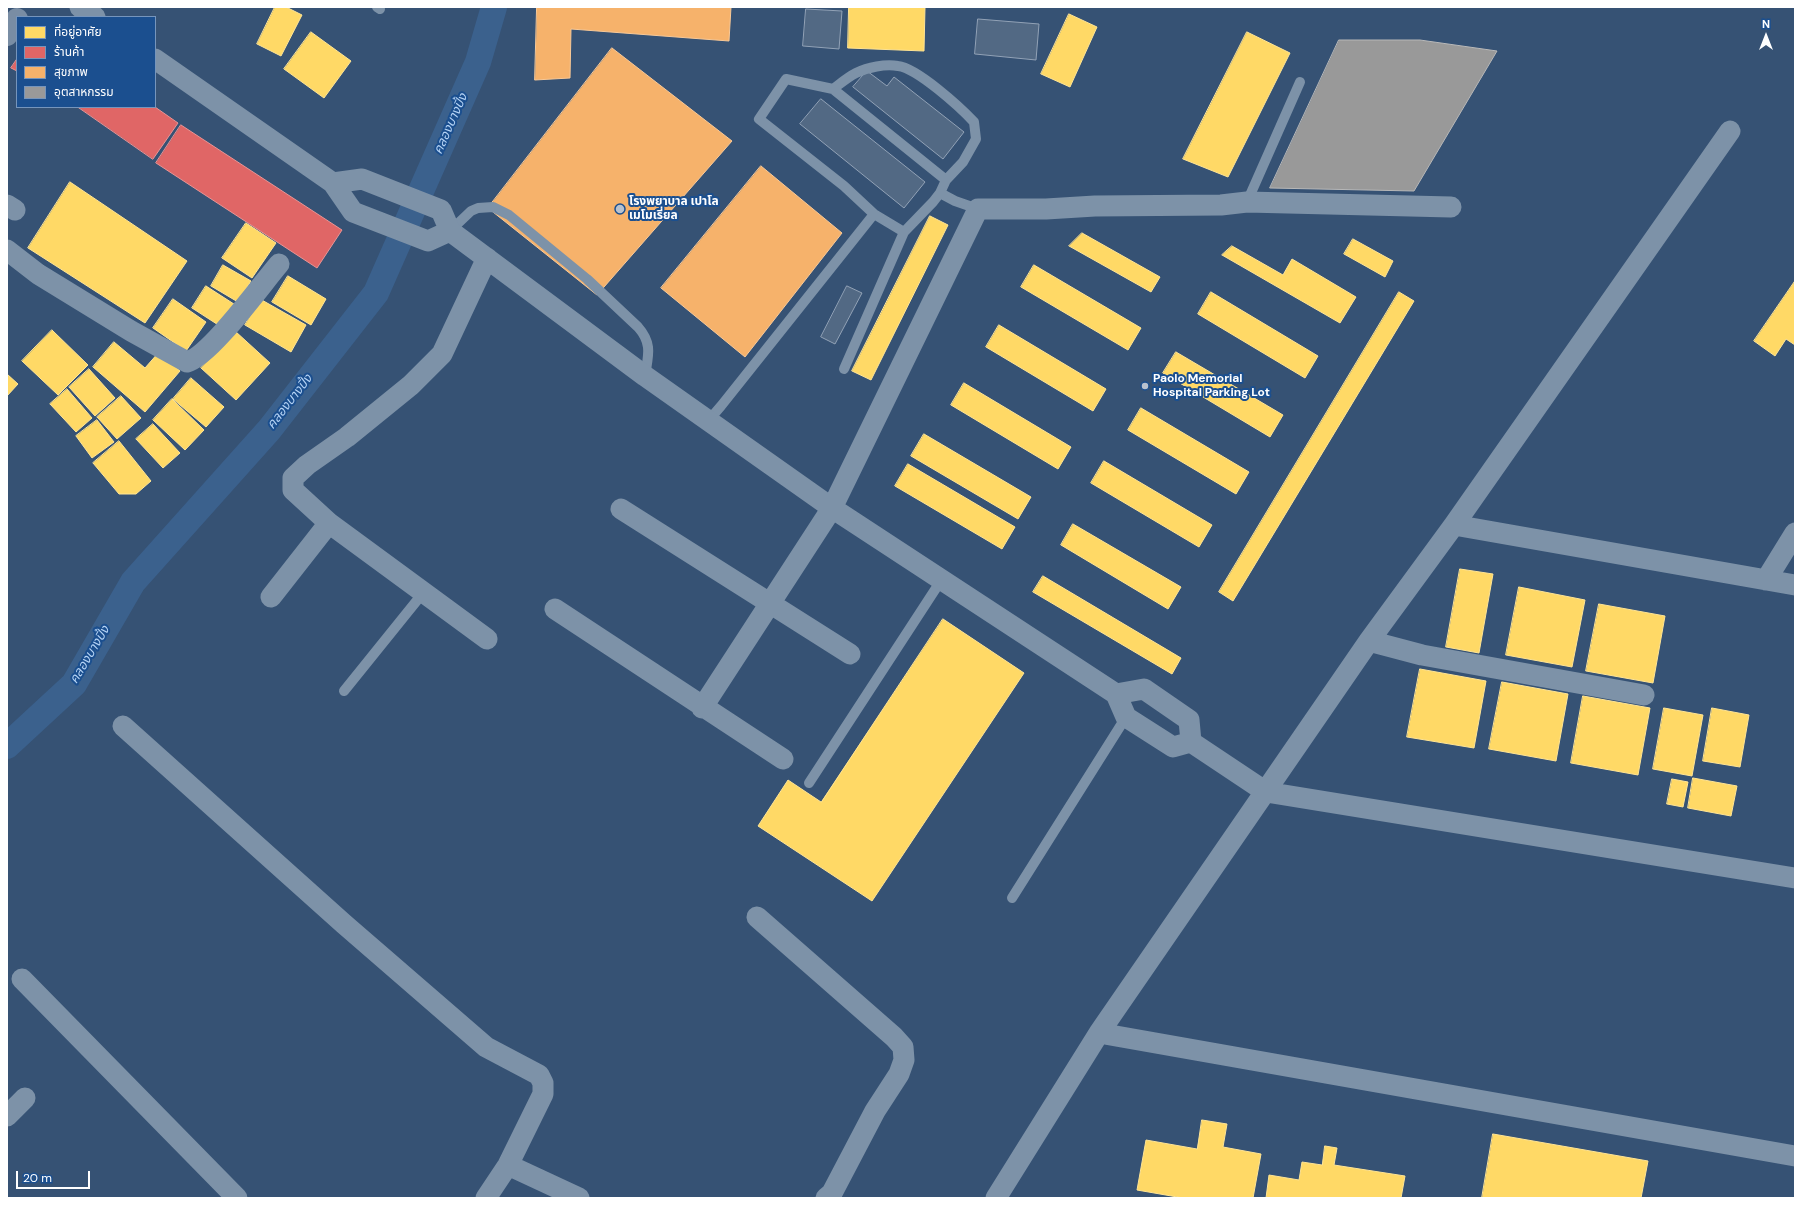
<!DOCTYPE html>
<meta charset="utf-8">
<style>
body{margin:0}
#map{position:relative;width:1802px;height:1205px;overflow:hidden;background:#365274;font-family:"DM Sans","Noto Sans Thai",sans-serif}
canvas{display:block}
.frame{position:absolute;inset:0;border:8px solid #fff;pointer-events:none}
.legend{position:absolute;left:16px;top:16px;width:140px;height:92px;box-sizing:border-box;background:#1b4f8f;border:1px solid #7695bc;margin:0;padding:5px 7px;list-style:none;font-size:12px;color:#fff}
.legend li{display:flex;align-items:center;gap:8px;height:20px}
.legend b{width:20px;border:1px solid #7695bc}
.north{position:absolute;left:1746px;top:16px;width:40px;height:40px;-webkit-text-stroke:3px #1b4f8f;paint-order:stroke;rotate:0deg;font-size:11px;font-weight:700;line-height:16px;text-align:center;color:#fff}
.north::after{content:'';display:block;margin:auto;width:14px;height:18px;background:#fff;clip-path:polygon(50% 0,100% 100%,50% 72%,0 100%)}
.scale{position:absolute;left:16px;top:1171px;width:74px;height:18px;box-sizing:border-box;border:2px solid #fff;border-top:0;padding-left:5px;font-size:12px;line-height:14px;white-space:nowrap;color:#fff;-webkit-text-stroke:3px #1b4f8f;paint-order:stroke}
</style>
<div id="map">
<canvas width="1802" height="1205"></canvas>
<div class="frame"></div>
<ul class="legend">
<li><b style="height:11px;background:#ffd966"></b>ที่อยู่อาศัย</li>
<li><b style="height:11px;background:#e06666"></b>ร้านค้า</li>
<li><b style="height:11px;background:#f6b26b"></b>สุขภาพ</li>
<li><b style="height:11px;background:#999"></b>อุตสาหกรรม</li>
</ul>
<div class="north">N</div>
<div class="scale">20 m</div>
</div>
<script>
const context = document.querySelector('canvas').getContext('2d');
context.lineJoin = 'round';
function paint(path, color) {
  context.fillStyle = color;
  context.fill(path, 'evenodd');
}
function trace(path, color, width, dash) {
  context.strokeStyle = color;
  context.lineWidth = width;
  context.lineCap = dash ? 'butt' : 'round';
  context.setLineDash(dash || []);
  context.stroke(path);
}
function drawText(font, color, halo, rows, align = 'center') {
  context.font = font + ' "DM Sans","Noto Sans Thai",sans-serif';
  context.lineWidth = 4;
  context.setLineDash([]);
  context.textBaseline = 'middle';
  context.strokeStyle = halo;
  context.fillStyle = color;
  for (const [text, x, y, turn = 0] of rows) {
    context.save();
    context.translate(x, y);
    context.rotate((+turn || 0) * Math.PI / 180);
    context.textAlign = isNaN(turn) ? turn : align;
    if (halo) context.strokeText(text, 0, 0);
    context.fillText(text, 0, 0);
    context.restore();
  }
}
const homes = new Path2D(`
 M275 7H286L302 15 281 56 257 44Z
 M849 7H925L924 51 848 48Z
 M1069 14 1097 27 1070 87 1041 74Z
 M311 32 351 61 324 98 284 69Z
 M1247 32 1290 53 1228 177 1183 159Z
 M70 182 187 261 145 323 28 248Z
 M930 216 948 225 871 380 852 371Z
 M246 223 276 243 252 278 222 258Z
 M1082 233 1160 277 1151 292 1069 246Z
 M1353 239 1393 261 1385 277 1344 254Z
 M1232 246 1283 275 1292 259 1356 297 1340 323 1222 255Z
 M223 265 251 281 238 302 211 286Z
 M1034 265 1141 328 1128 350 1021 287Z
 M288 276 326 299 311 325 272 302Z
 M1795 281V345L1786 339 1775 356 1754 341Z
 M206 286 237 306 223 328 192 308Z
 M1211 292 1318 356 1305 378 1198 314Z
 M1399 292 1414 301 1233 601 1219 592Z
 M173 299 206 322 186 351 153 328Z
 M260 299 306 325 291 352 245 325Z
 M999 325 1106 389 1093 411 986 347Z
 M52 330 88 365 58 395 22 361Z
 M235 331 270 363 236 400 201 368Z
 M114 342 145 368 159 352 180 371 145 412 93 367Z
 M1176 352 1283 415 1270 437 1163 373Z
 M89 369 115 398 95 416 69 387Z
 M7 374 18 384 7 396Z
 M191 378 224 407 206 427 173 399Z
 M964 383 1071 447 1058 469 951 405Z
 M67 389 92 418 76 432 50 404Z
 M121 396 141 418 117 439 97 417Z
 M172 399 204 430 185 450 153 420Z
 M1141 408 1249 472 1236 494 1128 430Z
 M97 420 114 442 92 458 76 436Z
 M153 424 180 453 163 468 136 439Z
 M924 434 1031 497 1018 519 911 456Z
 M119 441 151 481 136 494H119L93 463Z
 M1104 461 1212 525 1199 547 1091 483Z
 M908 464 1015 527 1002 549 895 486Z
 M1073 524 1181 587 1168 609 1061 545Z
 M1460 569 1493 574 1479 653 1446 647Z
 M1043 576 1181 658 1172 674 1033 592Z
 M1519 587 1585 600 1572 667 1506 655Z
 M1599 604 1665 616 1653 683 1586 671Z
 M943 619 1024 673 872 901 758 826 788 780 821 802Z
 M1420 669 1486 681 1474 748 1407 737Z
 M1502 682 1568 694 1556 761 1489 749Z
 M1583 696 1650 708 1638 775 1571 763Z
 M1664 708 1703 715 1692 776 1653 769Z
 M1712 708 1749 715 1740 767 1703 761Z
 M1693 778 1737 786 1731 816 1688 808Z
 M1672 779 1688 782 1683 807 1667 804Z
 M1202 1120 1227 1124 1223 1147 1261 1154 1253 1198H1183L1137 1190 1146 1140 1197 1149Z
 M1493 1134 1648 1161 1641 1198H1482Z
 M1325 1146 1337 1148 1334 1165 1405 1176 1401 1198H1266L1269 1175 1299 1180 1302 1162 1322 1165Z`);
const shops = new Path2D(`
 M17 59V71L11 68Z
 M78 107H155L178 123 153 159Z
 M181 125 342 230 317 268 156 163Z`);
const health = new Path2D(`
 M537 7H731L729 41 571 29 570 78 535 80Z
 M612 48 732 141 597 295 488 208Z
 M761 166 842 233 745 357 661 288Z`);
const industry = new Path2D(`
 M1339 40H1420L1497 51 1414 191 1270 188Z`);
const canal = new Path2D(`
 M7 746 74 684 133 582 269 430 376 293 478 62 494 7`);
const building = new Path2D(`
 M806 9 842 11 839 49 803 46Z
 M978 19 1039 24 1036 60 975 54Z
 M867 71 887 86 894 77 964 132 943 159 853 87Z
 M821 99 925 182 904 208 800 124Z
 M847 286 862 293 835 344 821 337Z`);
const lane = new Path2D(`
 M377 7 380 9
 M833 89 946 180
 M1247 202 1300 82
 M874 214 904 232
 M450 231 471 211 478 208 493 207 509 215 587 279 638 327C653 344 648 356 645 376
 M844 369 904 232 933 202 940 193 955 201 978 209
 M709 420 721 406 874 214 844 186 759 119 786 79 833 89C841 83 848 77 856 73 868 67 885 64 898 66 917 68 960 107 974 122L976 139 963 162 946 180 940 193
 M344 691 423 593
 M809 783 942 579
 M1012 898 1126 717`);
const street = new Path2D(`
 M80 7 95 17
 M155 59 333 183 353 212 428 241 450 231
 M333 183 362 179 441 210 450 231 645 376 832 508 1116 694 1126 717 1173 747 1191 742
 M7 205 15 210
 M7 250 38 274 131 331 187 362C210 356 261 285 279 264
 M487 258 442 354 411 385 347 437 307 465 293 478V490L329 523 487 639
 M621 509 850 654
 M1454 525 1795 585
 M1766 580 1795 533
 M271 597 329 523
 M555 609 783 759
 M1369 641 1422 655 1644 695
 M1116 694 1144 689 1189 720 1191 742 1266 792 1795 878
 M702 708 832 508 978 209H1046L1095 206 1221 205 1247 202 1451 207
 M123 726 344 924 486 1047 539 1075 543 1083V1094L508 1165 486 1198
 M757 917 894 1037 903 1047 904 1060 899 1074 875 1111 832 1193 826 1198
 M22 979 237 1198
 M1099 1033 1795 1156
 M7 1116 25 1098
 M508 1165 579 1198
 M996 1198 1099 1033 1369 641 1454 525 1730 131`);
const secondary = new Path2D(`
 M7 35 17 19`);
const markers = [
 [620,209,5,"#b9c2ce"],
 [1145,386,4,"#b9c2ce"]
];
const poiNames = [
 ["โรงพยาบาล เปาโล",629,202],
 ["เมโมเรี่ยล",629,216],
 ["Paolo Memorial",1153,379],
 ["Hospital Parking Lot",1153,393]
];
const waterNames = [
 ["คลองบางปิ้ง",451,124,-66],
 ["คลองบางปิ้ง",290,402,-52],
 ["คลองบางปิ้ง",90,655,-59]
];
paint(homes, '#ffd966');
trace(homes, '#ffe494', 1);
paint(shops, '#e06666');
trace(shops, '#e99494', 1);
paint(health, '#f6b26b');
trace(health, '#f9c997', 1);
paint(industry, '#999');
trace(industry, '#b8b8b8', 1);
trace(canal, '#3b618d', 26);
paint(building, '#526984');
trace(building, '#92a2b6', 1);
trace(lane, '#7d92a8', 10);
trace(street, '#7d92a8', 21);
trace(secondary, '#798da4', 22);
for (const [x, y, r, color] of markers) {
  const dot = new Path2D();
  dot.arc(x, y, r, 0, 2 * Math.PI);
  context.fillStyle = color;
  context.fill(dot);
  trace(dot, '#1b4f8f', 1.5);
}
drawText('bold 12px', '#fff', '#1b4f8f', poiNames, 'left');
drawText('italic 13px', '#b5d3f5', '#1b4f8f', waterNames);
</script>
